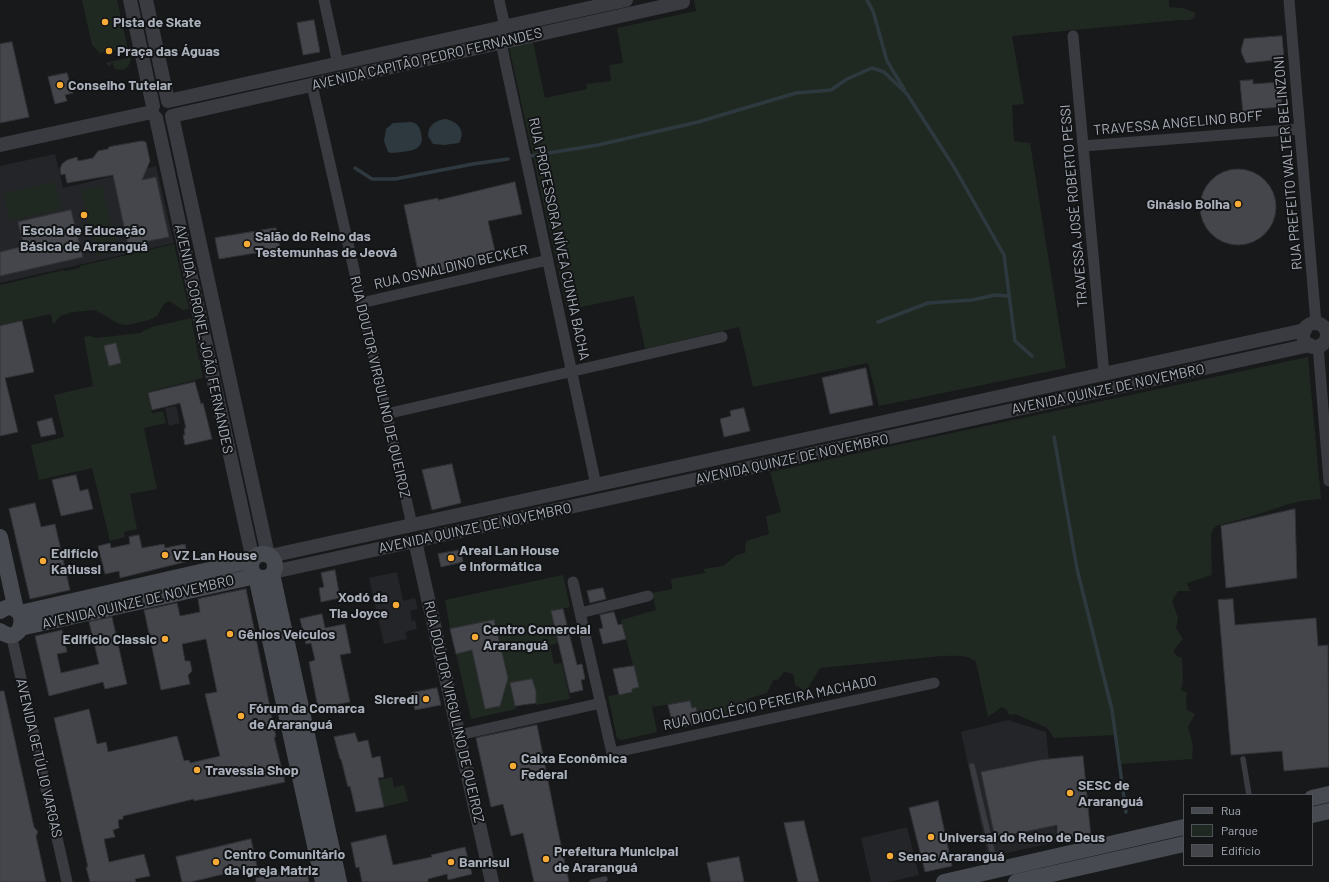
<!DOCTYPE html>
<meta charset="utf-8">
<style>
body{margin:0}
#map{position:relative;width:1329px;height:882px;overflow:hidden;background:#18191b;font-family:Barlow,sans-serif}
canvas{display:block}
.legend{position:absolute;left:1183px;top:794px;width:130px;height:72px;box-sizing:border-box;background:#131416;border:1px solid #4f5258;margin:0;padding:5px 7px;list-style:none;font-size:12px;color:#aab0bb}
.legend li{display:flex;align-items:center;gap:8px;height:20px}
.legend b{width:20px;border:1px solid #4f5258}
</style>
<div id="map">
<canvas width="1329" height="882"></canvas>
<ul class="legend">
<li><b style="height:5px;background:#474a50"></b>Rua</li>
<li><b style="height:11px;background:#202921"></b>Parque</li>
<li><b style="height:11px;background:#44464b"></b>Edifício</li>
</ul>
</div>
<script>
const context = document.querySelector('canvas').getContext('2d');
context.lineJoin = 'round';
function paint(path, color) {
  context.fillStyle = color;
  context.fill(path, 'evenodd');
}
function trace(path, color, width, dash) {
  context.strokeStyle = color;
  context.lineWidth = width;
  context.lineCap = dash ? 'butt' : 'round';
  context.setLineDash(dash || []);
  context.stroke(path);
}
function drawText(font, color, halo, rows, align = 'center') {
  context.font = font + ' Barlow,sans-serif';
  context.lineWidth = 4;
  context.setLineDash([]);
  context.textBaseline = 'middle';
  context.strokeStyle = halo;
  context.fillStyle = color;
  for (const [text, x, y, turn = 0] of rows) {
    context.save();
    context.translate(x, y);
    context.rotate((+turn || 0) * Math.PI / 180);
    context.textAlign = isNaN(turn) ? turn : align;
    if (halo) context.strokeText(text, 0, 0);
    context.fillText(text, 0, 0);
    context.restore();
  }
}
const built = new Path2D(`
 M55 154 63 188 156 166 174 243 0 283V166Z
 M176 406 180 423 169 426 165 408Z
 M397 572 403 601 415 598 418 609 410 611 412 621 415 620 417 629 405 632 407 639 384 644 369 578Z
 M1008 720 1046 732 1057 842 988 857 961 732Z
 M907 827 919 875 889 882H871L861 838Z`);
const green = new Path2D(`
 M82 0H117L128 49 100 53 92 45Z
 M694 0H1169V7L1183 8 1195 13V17C1192 21 1185 20 1180 20L1012 36 1024 104 1012 105 1014 141 1030 143 1066 368 879 406 868 363 753 387 739 327 645 349 634 296 567 310 509 47 533 42 545 98 587 89 586 84 611 81 609 65 623 63 617 28 696 11Z
 M131 57C131 67 123 73 114 68L113 63H111L110 67 106 63Z
 M55 182 62 209 10 221 4 193Z
 M102 185 118 251 97 256 81 190Z
 M174 244 189 309 183 310 169 301 164 304 157 316 149 320 127 325 119 324 95 310 73 312 60 316 53 325 51 314 0 325V285L64 270 65 271 80 268V266Z
 M191 318 203 378 147 392 152 413 163 411 166 423 144 428 157 489 130 494 137 529 124 532 125 537 110 541 92 468 39 480 31 445 64 437 54 395 93 386 84 337 90 336 96 338 140 333 152 327Z
 M1308 357 1321 499 1302 501 1289 504 1253 516 1216 526 1212 531 1211 536 1212 575 1187 583 1190 591H1178L1172 601 1178 618 1176 628 1183 639 1173 651 1177 656 1182 658 1183 682 1181 690 1187 693 1186 702 1187 710 1195 714 1188 727 1193 745 1192 759 1121 764 1120 754 1118 752 1115 735 1054 738 1047 728 1016 714 1009 715 1007 710 1002 707 988 717 976 662C966 654 955 656 942 656L820 668 806 691 804 693 801 691V688L795 685 794 676 790 673 784 672 777 681 774 679 767 693 747 699V709L741 713 716 720 713 709 697 714 696 707 692 708 690 701 652 707 657 732 622 740 617 738 608 696 632 692V689L639 687 621 620 656 610 652 593 672 589 671 579 705 573 704 569 723 566 737 555 745 553 746 541 769 534 766 516 781 512 770 472Z
 M563 575 570 607 551 611 558 643 550 645 554 664 562 663 570 699 536 705V691L532 679 510 683 516 709 471 719 456 654 499 645 450 629 445 600ZM475 664 501 702 500 706 485 709Z
 M392 777 394 787 404 785 408 801 384 807 378 780Z`);
const water = new Path2D(`
 M446 119C459 122 466 132 459 143L444 145 433 144 428 136C428 125 436 120 446 119Z
 M411 122C418 124 419 126 421 133 426 153 406 151 391 153L388 152 384 141 386 129 393 123Z`);
const stream = new Path2D(`
 M867 0 873 11 887 61 904 89
 M907 94 954 167 1004 255 1015 341 1032 356
 M530 156 598 145 698 122 796 93 831 90 847 79 872 68 884 72 908 95
 M355 168 372 179H395L473 164 508 159
 M878 322 928 303 972 300 995 295 1009 296
 M1054 437 1077 569 1112 710 1126 812`);
const building = new Path2D(`
 M314 20 320 52 303 55 297 23Z
 M1282 36 1284 59 1246 63 1242 54 1241 50 1244 39Z
 M12 42 29 117 0 123V44Z
 M67 73 73 93 65 95 67 101 55 104 48 77Z
 M1253 80V84L1280 82 1282 107 1255 109V113L1243 114 1240 81Z
 M142 141 146 142 150 161 142 180 156 177 169 237 128 245 113 175 67 183 65 174 61 175 60 169 62 164 67 160 77 157 78 161 93 158 98 151 108 149 109 147Z
 M1200 207a38 38 0 1 1 76 0a38 38 0 1 1-76 0Z
 M515 182 522 214 488 221 497 260 419 276 404 205 438 198V200Z
 M71 210 83 257 0 276V252L24 246 18 222Z
 M276 228 280 249 219 259 215 238Z
 M22 321 34 372 5 378 18 432 0 436V326Z
 M116 343 121 363 109 366 104 346Z
 M866 368 873 405 830 414 822 378Z
 M195 382 201 404 203 403 212 439 185 445 183 435H185L184 428H186L180 403 152 410 148 393Z
 M744 408 750 431 724 437 720 419 731 416 730 411Z
 M52 418 56 434 41 437 37 422Z
 M452 464 461 503 432 510 422 470Z
 M76 475 80 491 88 489 93 509 61 516 52 480Z
 M35 503 41 527 55 524 70 590 30 599 9 509Z
 M1295 509 1297 578 1226 588 1221 526Z
 M139 535 142 548 164 544 165 548 185 544 189 561 120 578 119 571 105 574 98 546 110 543 111 548 130 544 129 537Z
 M461 550 463 562 441 567 438 554Z
 M335 570 340 598 321 602 319 588 324 587 321 573Z
 M603 588 606 599 590 603 587 591Z
 M246 589 276 737H274L285 782 194 801V799L123 816V819L118 820 119 828 113 830 115 837 104 839 109 862 144 854 150 876 135 879 136 882H90L86 867H88L54 718 89 709 97 744 106 742 108 752 177 736 184 761 189 760 190 763 220 756 205 694 217 692 206 639 182 644 185 661H190L192 671 188 675 190 684 161 690 144 610 177 603 180 616 200 612 198 599Z
 M1233 599 1235 625 1316 618 1318 646 1328 645 1329 767 1284 771 1282 751 1231 755 1218 600Z
 M563 609 577 665 582 664 585 679 581 680 583 690 570 693 551 611Z
 M614 612 618 625 622 624 626 639 603 644 599 629 603 628 600 615Z
 M322 614 325 628 345 624 351 653 340 655 350 702 318 708 309 662 315 660 311 643 306 644 300 619Z
 M112 617 127 684 105 689 103 682 49 696 35 636 62 630 67 652 57 654 61 673 99 664 89 622Z
 M494 620 508 678 500 706 485 709 472 650 456 654 450 629Z
 M634 666 639 687 632 689V692L619 695 613 669Z
 M532 679 536 691V703L515 706 510 683Z
 M437 688 441 705 415 710 411 693Z
 M0 691H4L34 827 38 832 36 836 46 882H0Z
 M690 701 692 708 696 707 699 724 674 729 668 705Z
 M537 725 557 826 569 882H534L523 833 511 836 503 804 491 807 476 738Z
 M355 733 358 742 368 740 372 758 380 756 384 777 378 778 384 807 356 812 350 786 348 787 341 759H340L334 737Z
 M1083 756 1091 837 1057 840V825L995 838 981 772 1040 760Z
 M938 801 952 866 925 872 909 808Z
 M804 821 819 882H798L784 823Z
 M386 835 393 865 432 857 431 855 465 847 472 874 448 880 447 874 428 879V882H362L359 867 356 868 351 843Z
 M251 839 257 866 191 882H182L176 857Z
 M739 857 744 882H711L707 863Z
 M306 867 309 882H256V878Z`);
const service = new Path2D(`
 M1243 759 1249 795
 M972 766 996 868
 M592 882 605 879`);
const minor = new Path2D(`
 M324 0 338 64
 M499 0 505 27 501 43 596 485
 M1289 0 1316 323
 M1073 36 1104 374
 M312 85 412 525
 M1083 146 1300 129
 M361 303 548 260
 M1318 346 1329 481
 M386 414 722 337
 M573 582 612 753 934 683
 M580 613 648 596
 M11 634 67 882
 M459 735 601 703`);
const tertiary = new Path2D(`
 M130 0 153 106
 M146 0 168 101 626 0
 M156 118 253 560
 M0 145 152 112
 M1303 335a12 12 0 1 1 24 0a12 12 0 1 1-24 0Z
 M415 541 492 882
 M268 555 172 116 683 2 682 0
 M270 556 1305 330
 M273 572 1310 345`);
const secondary = new Path2D(`
 M0 537 16 610
 M251 566a12 12 0 1 1 24 0a12 12 0 1 1-24 0Z
 M272 574 339 882
 M0 611C29 592 28 651 0 631
 M20 613 253 560
 M20 628 256 576 323 882
 M1312 798 1329 794
 M1312 815 1329 811
 M944 882 1184 827
 M1016 882 1184 844`);
const markers = [
 [105,22,4,"#f7aa35"],
 [109,51,4,"#f7aa35"],
 [60,85,4,"#f7aa35"],
 [1238,204,4,"#f7aa35"],
 [84,215,4,"#f7aa35"],
 [247,244,4,"#f7aa35"],
 [165,555,4,"#f7aa35"],
 [451,558,4,"#f7aa35"],
 [43,561,4,"#f7aa35"],
 [396,605,4,"#f7aa35"],
 [230,634,4,"#f7aa35"],
 [475,637,4,"#f7aa35"],
 [165,639,4,"#f7aa35"],
 [426,699,4,"#f7aa35"],
 [241,716,4,"#f7aa35"],
 [513,766,4,"#f7aa35"],
 [197,770,4,"#f7aa35"],
 [1070,793,4,"#f7aa35"],
 [931,837,4,"#f7aa35"],
 [890,856,4,"#f7aa35"],
 [546,859,4,"#f7aa35"],
 [216,862,4,"#f7aa35"],
 [451,862,4,"#f7aa35"]
];
const poiNames = [
 ["Pista de Skate",113,22],
 ["Praça das Águas",117,51],
 ["Conselho Tutelar",68,85],
 ["Ginásio Bolha",1230,204,"right"],
 ["Escola de Educação",84,230,"center"],
 ["Básica de Araranguá",84,246,"center"],
 ["Salão do Reino das",255,236],
 ["Testemunhas de Jeová",255,252],
 ["Areal Lan House",459,550],
 ["e Informática",459,566],
 ["Edifício",51,553],
 ["Katiussi",51,569],
 ["VZ Lan House",173,555],
 ["Xodó da",388,597,"right"],
 ["Tia Joyce",388,613,"right"],
 ["Centro Comercial",483,629],
 ["Araranguá",483,645],
 ["Gênios Veículos",238,634],
 ["Edifício Classic",157,639,"right"],
 ["Sicredi",418,699,"right"],
 ["Fórum da Comarca",249,708],
 ["de Araranguá",249,724],
 ["Caixa Econômica",521,758],
 ["Federal",521,774],
 ["Travessia Shop",205,770],
 ["SESC de",1078,785],
 ["Araranguá",1078,801],
 ["Universal do Reino de Deus",939,837],
 ["Prefeitura Municipal",554,851],
 ["de Araranguá",554,867],
 ["Centro Comunitário",224,854],
 ["da Igreja Matriz",224,870],
 ["Senac Araranguá",898,856],
 ["Banrisul",459,862]
];
const streetNames = [
 ["AVENIDA CAPITÃO PEDRO FERNANDES",427,59,-13],
 ["TRAVESSA ANGELINO BOFF",1178,123,-5],
 ["RUA PREFEITO WALTER BELINZONI",1288,163,-95],
 ["TRAVESSA JOSÉ ROBERTO PESSI",1074,206,-95],
 ["RUA PROFESSORA NÍVEA CUNHA BACHA",559,239,78],
 ["RUA OSWALDINO BECKER",451,267,-13],
 ["AVENIDA CORONEL JOÃO FERNANDES",204,339,78],
 ["RUA DOUTOR VIRGULINO DE QUEIROZ",380,387,77],
 ["AVENIDA QUINZE DE NOVEMBRO",1108,389,-12],
 ["AVENIDA QUINZE DE NOVEMBRO",792,459,-12],
 ["AVENIDA QUINZE DE NOVEMBRO",475,528,-12],
 ["AVENIDA QUINZE DE NOVEMBRO",138,602,-13],
 ["RUA DIOCLÉCIO PEREIRA MACHADO",770,703,-12],
 ["RUA DOUTOR VIRGULINO DE QUEIROZ",454,712,77],
 ["AVENIDA GETÚLIO VARGAS",39,758,77]
];
paint(built, '#242528');
paint(green, '#202921');
paint(water, '#2e393f');
trace(stream, '#2e393f', 3.5);
paint(building, '#44464b');
trace(building, '#323337', 1);
trace(service, '#393b40', 5.5);
trace(minor, '#393b40', 11);
trace(tertiary, '#393b40', 14);
trace(secondary, '#474a50', 16);
for (const [x, y, r, color] of markers) {
  const dot = new Path2D();
  dot.arc(x, y, r, 0, 2 * Math.PI);
  context.fillStyle = color;
  context.fill(dot);
  trace(dot, '#131416', 1.5);
}
drawText('bold 14px', '#aab0bb', '#131416', poiNames, 'left');
drawText('14px', '#aab0bb', '#131416', streetNames);
</script>
